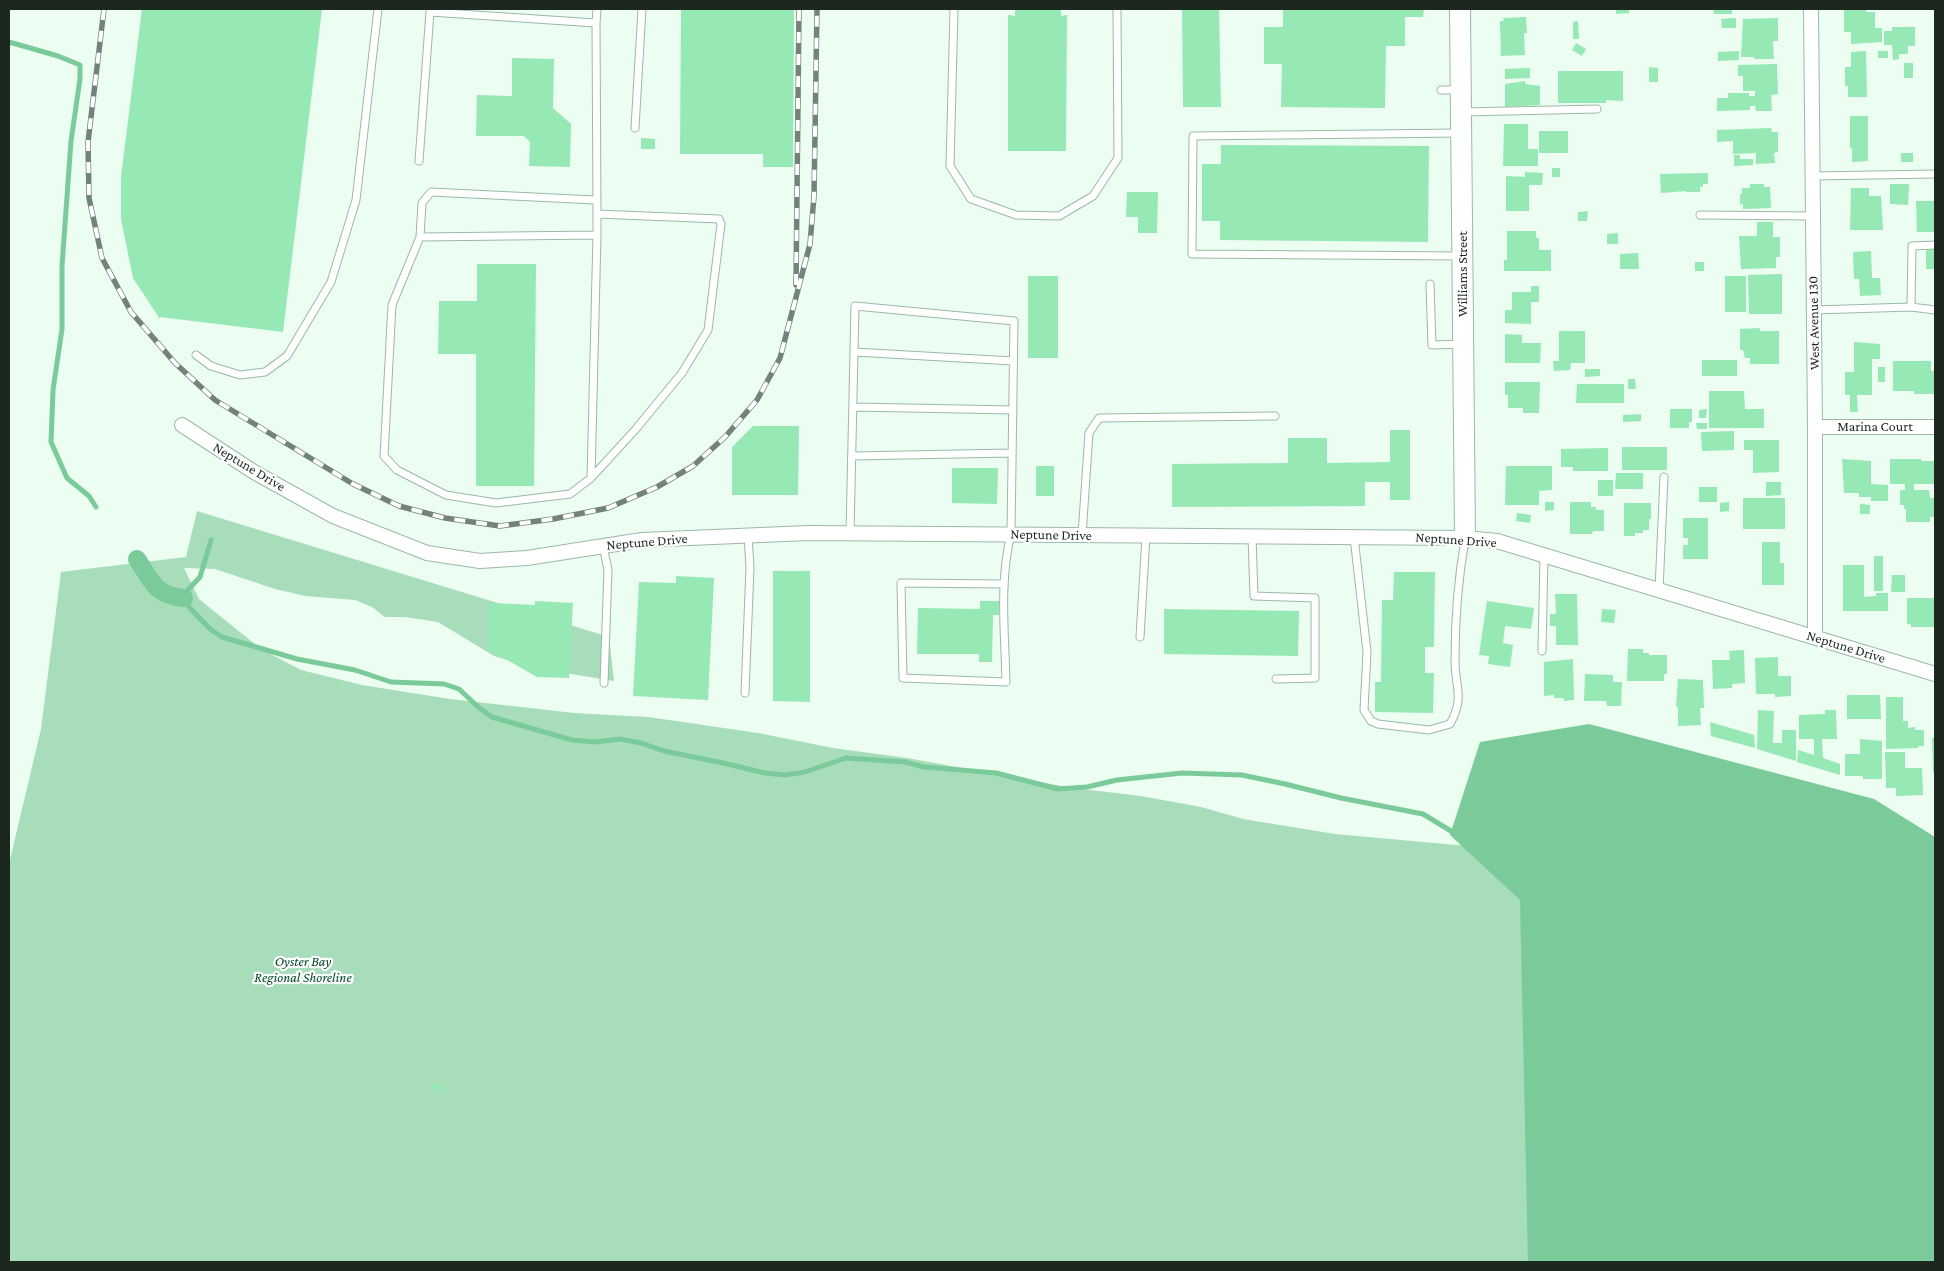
<!DOCTYPE html>
<style>
body{margin:0}
#map{position:relative;width:1944px;height:1271px;overflow:hidden;background:#ebfef1;font-family:"Crimson Pro",serif}
canvas{display:block}
.frame{position:absolute;inset:0;border:10px solid #1b271f;pointer-events:none}
</style>
<div id="map">
<canvas width="1944" height="1271"></canvas>
<div class="frame"></div>
</div>
<script>
const context = document.querySelector('canvas').getContext('2d');
context.lineJoin = 'round';
function paint(path, color) {
  context.fillStyle = color;
  context.fill(path, 'evenodd');
}
function trace(path, color, width, dash) {
  context.strokeStyle = color;
  context.lineWidth = width;
  context.lineCap = dash ? 'butt' : 'round';
  context.setLineDash(dash || []);
  context.stroke(path);
}
function drawText(font, color, halo, rows, align = 'center') {
  context.font = font + ' "Crimson Pro",serif';
  context.lineWidth = 4.5;
  context.setLineDash([]);
  context.textBaseline = 'middle';
  context.strokeStyle = halo;
  context.fillStyle = color;
  for (const [text, x, y, turn = 0] of rows) {
    context.save();
    context.translate(x, y);
    context.rotate((+turn || 0) * Math.PI / 180);
    context.textAlign = isNaN(turn) ? turn : align;
    if (halo) context.strokeText(text, 0, 0);
    context.fillText(text, 0, 0);
    context.restore();
  }
}
const green = new Path2D(`
 M197 511 609 637 614 681 535 668 494 656 438 622 405 617H385L372 607 355 600 305 596 275 589 215 569 184 568 199 599 261 649 301 670 362 685 450 699 574 713 648 717 758 733 833 748 907 758 1073 788 1141 796 1201 807 1243 819 1335 834 1456 845 1517 843 1552 1262H9V864L41 729 61 572 186 557Z`);
const water = new Path2D(`
 M1589 724 1874 799 1935 837V1262H1528L1520 900 1450 835 1480 742Z`);
const stream = new Path2D(`
 M9 42 58 56 80 65V79L71 141 62 266V329L53 390 51 442 67 478 89 496 96 507
 M211 540 200 577 185 593 184 598 189 607 210 629 222 637 297 659 355 670 391 682 444 684 459 689 477 706 492 717 572 740 595 742 620 739 641 743 664 751 723 763 765 773 785 775 805 772 846 758 905 762 924 767 996 773 1058 789 1087 787 1117 780 1182 773 1242 775 1285 784 1341 798 1423 814 1456 834`);
const canal = new Path2D(`
 M137 559C151 580 155 596 184 598`);
const building = new Path2D(`
 M142 9H322L283 332 160 317V319L133 278 121 219V177Z
 M681 9H794L793 167H763V154H680Z
 M1015 9H1061V16L1067 15 1066 151H1008V15L1015 16Z
 M1182 9H1219L1221 107H1183Z
 M1283 9H1424L1423 17H1405V46H1386L1385 108 1281 107 1282 64H1264V27H1283Z
 M1616 9H1629V13L1616 14Z
 M1713 9H1732V14H1714Z
 M1866 9V12H1875V28H1882V42L1851 44V32H1844V10Z
 M1526 17 1527 33H1524L1525 55 1501 56 1500 21H1504L1503 18Z
 M1736 18V28H1722L1721 19Z
 M1778 18V41H1773L1774 59H1754V57H1741L1743 19Z
 M1578 21 1579 39H1573V22Z
 M1892 27H1915V46H1908V54H1899V59L1893 60 1892 45H1884V31H1892Z
 M1576 43 1586 49 1582 56 1572 50Z
 M1739 51V60L1718 61V52Z
 M1866 51 1867 97H1848V86H1845V67H1851V52Z
 M1878 51H1888V58H1878Z
 M512 58 554 59 553 108 571 124 570 167 529 166 530 142 524 136H476L477 95 512 96Z
 M1904 63H1913V78H1904Z
 M1777 64 1778 94 1771 95 1772 111H1756L1755 106H1750V110L1717 111V98H1728V93H1749V96H1755V91H1743V76H1738V65Z
 M1649 67 1658 68V82H1649Z
 M1530 68V78L1505 79V69Z
 M1558 71H1623V101L1606 100V103H1558Z
 M1525 81V84L1540 86V105L1505 107V84Z
 M1850 116H1868V161L1852 162V148L1850 149Z
 M1504 124H1528V149H1538V166H1503Z
 M1771 128 1772 132H1778V152L1774 153 1775 163 1756 164V153L1733 154V141L1717 142V130Z
 M1539 131H1568V153H1539Z
 M641 138 655 139V149H641Z
 M1221 145 1429 146 1428 242 1220 240V221H1202V164H1221Z
 M1901 153H1913V162H1901Z
 M1734 155H1740V159H1753V165L1734 166Z
 M1552 168H1560V177H1552Z
 M1525 172 1543 173 1542 185H1529V211H1506V176L1525 177Z
 M1708 173V184H1703V187H1700V192H1686V191L1661 193 1660 174Z
 M1750 184H1764V187H1770L1771 208 1743 209V204L1740 205V194H1742V188H1750Z
 M1890 184H1909L1908 205 1890 204Z
 M1851 188H1869V196H1881L1883 230H1850Z
 M1127 192H1158L1157 233H1138V217H1126Z
 M1916 201H1935V232H1917Z
 M1588 211 1587 221H1578V212Z
 M1757 222H1773V237H1780V257H1776V268L1741 269 1739 236H1757Z
 M1507 231H1536V238H1539V250H1551V271H1504V260H1507Z
 M1618 233V244H1607V234Z
 M1926 248H1935V269H1926Z
 M1871 251 1872 278H1880L1881 295 1860 296 1859 279H1854L1853 252Z
 M1638 253 1639 269H1620V254Z
 M1695 262H1704V271H1695Z
 M477 264H536L534 486H476V354H438L439 301H477Z
 M1782 274V314H1749L1748 275Z
 M1028 276H1058V358H1028Z
 M1725 276H1746V312H1725Z
 M1531 286H1539V302H1531V324L1505 323V310H1512V292H1531Z
 M1760 328V331H1779V364H1750V358H1745L1743 350H1740V329Z
 M1559 331H1585V363H1571L1570 370 1554 371 1553 361H1559Z
 M1505 334 1522 335V343H1541L1540 363H1505Z
 M1854 342 1880 344V359H1872V395H1857L1858 412H1850V395H1845V372H1854Z
 M1702 360H1737V376H1702Z
 M1893 361H1931V371H1935V394H1914V391H1893Z
 M1878 367H1885V382H1878Z
 M1585 369H1600V376L1585 377Z
 M1628 379H1635L1636 389H1628Z
 M1505 382H1540L1539 413H1523V408H1508V395H1505Z
 M1577 384H1624V403H1576Z
 M1709 391H1744L1745 409H1764V428H1709Z
 M1670 409H1692V422H1689V428H1670Z
 M1707 409 1706 418H1699V410Z
 M1641 414V421L1623 422V415Z
 M1696 423H1707V429H1697Z
 M753 426H799L798 495H732V447Z
 M1390 430H1410V500H1390V482H1365V506L1172 507V464L1288 463V438H1327V463L1390 462Z
 M1734 431V450L1702 451 1701 432Z
 M1744 440H1779V472L1753 473V450H1744Z
 M1622 447H1667V470H1622Z
 M1608 448V471H1573V467H1561V449Z
 M1842 459 1871 461V484L1888 485V501H1871V497H1859V493H1844Z
 M1890 459H1921V461H1935V484H1914V490H1929L1930 498H1935V517H1930V522H1906V509H1904V505H1900V490H1905V484H1890Z
 M1036 466H1054V496H1036Z
 M1506 466H1552V490L1539 491V505H1505Z
 M952 468H998L997 504 952 503Z
 M1616 473H1643V489H1615Z
 M1598 480H1613V496H1598Z
 M1766 482H1781V495L1766 496Z
 M1699 487H1717V502H1699Z
 M1743 498H1785V529H1743Z
 M1545 502H1554V510L1545 511Z
 M1570 502H1591V507H1596V510H1604V531H1593L1592 534H1570Z
 M1729 502V511L1720 512V503Z
 M1624 503H1651V519H1649V530H1643V533H1635V536H1624Z
 M1860 504 1870 505V514H1860Z
 M1517 513 1531 515 1530 523 1516 521Z
 M1683 518H1708V559H1683V545H1688V538H1683Z
 M1762 542H1780V563H1784V585H1762Z
 M1874 556H1883V591H1874Z
 M1843 565H1864V597L1876 596V593H1888V611H1843Z
 M773 571H810V702L773 701Z
 M1394 572H1435L1434 647H1425V673H1434L1433 713 1375 712V682H1381L1382 600H1393Z
 M1892 575H1905V592H1891Z
 M676 576 714 578 708 700 633 696 639 582 676 583Z
 M1555 594H1577L1578 645H1556V626H1550V614H1556Z
 M1907 598H1935V627H1911V624H1907Z
 M535 601 573 603 569 678 537 677 488 649 490 603 535 605Z
 M980 601H999V615H993L992 662H979V654H917L918 608 980 609Z
 M1487 601 1534 608 1531 629 1505 626 1503 643 1513 645 1510 667 1488 664 1489 656 1479 655Z
 M1164 609 1299 611 1298 656 1164 654Z
 M1602 609 1616 610 1614 623 1601 622Z
 M1628 649H1643V653H1649V655H1667V674H1664V681H1627Z
 M1744 650 1745 683 1732 684V688L1713 689 1712 660H1730L1729 651Z
 M1778 657V676H1791V696L1775 697V694H1756L1755 658Z
 M1573 659 1574 700 1564 701V698H1554V695L1544 696V662Z
 M1585 674 1613 675V682H1622L1621 706H1607L1606 701H1584Z
 M1678 679 1703 680 1704 708H1700L1701 725 1678 726V707H1676Z
 M1847 695H1880L1881 719H1847Z
 M1886 697H1903V721H1908V728L1915 727V730H1924V746H1918V748L1886 749Z
 M1758 710 1774 711 1773 743H1782V730H1796V761L1757 749Z
 M1825 710H1836L1837 739H1822L1823 758 1840 764V775L1797 762 1798 750 1814 755V739H1799V715L1825 714Z
 M1710 722 1754 735 1755 748 1711 736Z
 M1932 738H1935V772H1933Z
 M1860 739 1882 741V779H1863V776H1845V754H1860Z
 M1885 752H1905V768H1922L1923 795 1896 796V788H1886Z
 M432 1084 443 1085V1091L432 1090Z`);
const lane = new Path2D(`
 M954 9 950 166 971 199 1016 215 1059 216 1093 196 1118 158 1117 9
 M1441 90H1458
 M1463 112 1597 109
 M635 128 642 9
 M1461 133 1193 136 1192 254 1461 256
 M419 161 430 12 596 23 597 9
 M1813 176 1935 174
 M595 200 431 192 422 203 420 237 392 305 384 456 397 470 446 495 496 503 570 494 591 478 635 430 682 373 708 330 721 224 719 219 597 214 596 23
 M1700 215 1813 216
 M420 237 597 235V214
 M1430 284 1432 345 1463 344
 M1911 307 1912 246 1935 245
 M1814 310 1911 307 1935 310
 M854 352 1013 361
 M196 355 211 366 240 375 265 372 287 356 331 282 356 200 378 9
 M853 407 1013 410
 M852 456 1012 453
 M591 478 597 235
 M850 533 855 306 1014 321 1011 534C999 582 1005 633 1006 682L903 678 901 583 1004 584
 M1082 535 1089 433 1099 418 1275 416
 M1252 536 1254 596 1315 598V678L1276 679
 M1354 537 1367 652 1364 710 1371 721 1378 724 1429 730 1450 724C1465 697 1455 688 1455 660 1455 620 1458 579 1465 540
 M603 546 608 570 604 683
 M1659 590 1664 477
 M1140 637 1146 536
 M1542 651 1544 556
 M745 693 750 568 748 535`);
const street = new Path2D(`
 M1811 9 1815 427V637
 M182 425 254 472 333 516 427 553 480 561 527 558 642 540 808 533 1465 538 1497 541 1935 674
 M1815 427H1935`);
const secondary = new Path2D(`
 M1460 9 1465 538`);
const rail = new Path2D(`
 M104 9 88 142 89 198 102 258 131 312 175 363 215 400 353 484 399 506 445 518 500 526 553 519 608 508 657 487 693 466 725 437 757 400 780 358 810 244 814 196 817 9
 M796 285 799 9`);
const streetNames = [
 ["Williams Street",1463,274,-90],
 ["West Avenue 130",1814,323,-91],
 ["Marina Court",1875,427],
 ["Neptune Drive",249,467,31],
 ["Neptune Drive",1051,535,1],
 ["Neptune Drive",1456,540,4],
 ["Neptune Drive",647,542,-5],
 ["Neptune Drive",1846,647,17]
];
const parkNames = [
 ["Oyster Bay",303,962],
 ["Regional Shoreline",303,978]
];
paint(green, '#a7ddba');
paint(water, '#7acb99');
trace(stream, '#7acb99', 5);
trace(canal, '#7acb99', 18);
paint(building, '#96e8b4');
trace(lane, '#9bb9a5', 9);
trace(street, '#9bb9a5', 16);
trace(secondary, '#9bb9a5', 22);
trace(lane, '#fff', 7);
trace(street, '#fff', 14);
trace(secondary, '#fff', 20);
trace(rail, '#748379', 5.5);
trace(rail, '#fff', 4, [11]);
drawText('14px', '#1b271f', '#fff', streetNames);
drawText('italic 14px', '#024627', '#fff', parkNames);
</script>
